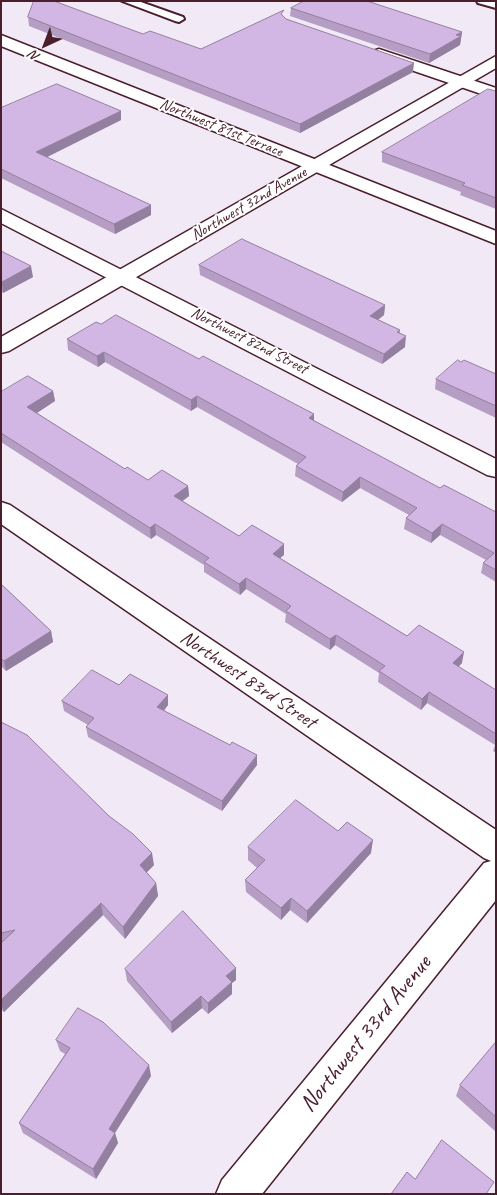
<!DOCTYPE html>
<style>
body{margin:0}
#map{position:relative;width:497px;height:1195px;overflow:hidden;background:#f2e9f7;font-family:Caveat,sans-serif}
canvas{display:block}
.frame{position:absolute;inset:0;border:2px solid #4a1f2b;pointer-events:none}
.north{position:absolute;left:20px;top:20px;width:50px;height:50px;-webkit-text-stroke:4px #fff;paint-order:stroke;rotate:223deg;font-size:14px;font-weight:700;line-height:20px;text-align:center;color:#4a1f2b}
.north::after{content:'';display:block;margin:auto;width:18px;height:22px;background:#4a1f2b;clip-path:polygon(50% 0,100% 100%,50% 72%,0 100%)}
</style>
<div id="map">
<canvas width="497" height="1195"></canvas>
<div class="frame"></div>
<div class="north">N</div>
</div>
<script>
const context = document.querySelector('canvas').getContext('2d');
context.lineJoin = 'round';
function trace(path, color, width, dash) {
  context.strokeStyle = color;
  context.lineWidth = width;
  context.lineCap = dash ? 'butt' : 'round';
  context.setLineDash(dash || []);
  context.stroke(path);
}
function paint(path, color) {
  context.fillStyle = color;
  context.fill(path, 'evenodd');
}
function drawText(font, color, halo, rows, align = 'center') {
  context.font = font + ' Caveat,sans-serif';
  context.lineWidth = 4;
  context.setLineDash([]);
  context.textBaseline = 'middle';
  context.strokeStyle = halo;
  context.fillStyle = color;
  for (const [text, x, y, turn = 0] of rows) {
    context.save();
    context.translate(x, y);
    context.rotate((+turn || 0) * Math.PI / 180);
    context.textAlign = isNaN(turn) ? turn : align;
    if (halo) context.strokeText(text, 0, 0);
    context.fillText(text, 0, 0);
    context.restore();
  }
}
const service = new Path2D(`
 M122 1H138L183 17 184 19 179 22 175 21Z
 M477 1 496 2V8L478 3Z`);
const minor = new Path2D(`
 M1 35 496 231V244L1 46Z
 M379 49 496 88V99L373 57 371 54 373 51Z
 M1 209 496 459V477L487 475 1 223Z
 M1 502 10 505 496 830V900L262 1194H216L222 1180 484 863 491 861 484 858 1 524Z`);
const secondary = new Path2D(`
 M496 56V68L9 351 1 353V337Z`);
const wall = new Path2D(`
 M291 8 462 32 460 45 429 63 290 16Z
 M28 17 143 34 201 49 284 17 286 19 413 72 300 133 29 26Z
 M496 91V209L460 195 461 192 382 162V152Z
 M1 108 121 111V120L47 157 151 215 115 234 1 178Z
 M1 251 33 277 3 293 1 291Z
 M199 265 385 305 384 315 378 320 400 330V333L405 347 382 364 200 275Z
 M101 324 199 359 314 414V421L440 488 496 512V582L481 573 483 563 486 560 440 535 431 543 404 529 406 518 409 515 360 488 342 502 295 476 296 466 298 464 197 407 191 411 105 362 98 367 68 350 67 339Z
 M496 374V418L435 389 436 379Z
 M53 391 55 401 37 413 125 469 148 480 188 486 189 496 182 501 239 536 284 555 280 558 407 636 462 663 458 667 496 690V753L493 751 495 745 427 703 421 710 378 682 379 673 335 645 330 650 285 622 286 614 246 589 240 595 204 572V565L156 535 151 539 1 442V392Z
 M1 584 51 631 53 642 6 671 1 666Z
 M119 685 168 695V705L164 711 257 765 222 811 88 737 86 727 88 725 64 711 62 701Z
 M1 722 154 865 146 873 156 883 158 896 125 939 103 915 4 1012 1 1009Z
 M338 831 371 853 307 923 290 910 281 920 246 892 245 880 257 868 248 860V847Z
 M236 968V980L232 983V994L208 1014 202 1008 172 1033 127 981 125 969Z
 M56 1040 151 1076 115 1133 118 1143 96 1179 23 1133 19 1123 65 1054 60 1051Z
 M496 1042V1132L456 1096 460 1085Z`);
const shadedWall = new Path2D(`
 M462 32 460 45 429 63 430 54 456 35Z
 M414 63 413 72 300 133V124Z
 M121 111V120L37 162 36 152Z
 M151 205V215L115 234 114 224Z
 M31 266 33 277 3 293 2 282Z
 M385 305 384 315 369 326 370 316Z
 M406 336 405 347 382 364 384 354Z
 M104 352 105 362 98 367 97 356Z
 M53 391 55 401 29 418 27 407Z
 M197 396V407L191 411V400Z
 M314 414V425L309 418Z
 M360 477V488L342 502 343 492Z
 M188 486 189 496 175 507 174 496Z
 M155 524 156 535 151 539 150 528Z
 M442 524 440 535 431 543 432 533Z
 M284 544V555L272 564 273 554Z
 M246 578V589L240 595 239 584Z
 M51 631 53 642 6 671 4 661Z
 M336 635 335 645 330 650V639Z
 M464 652 462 663 451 674 453 663Z
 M429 692 427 703 421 710 422 699Z
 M168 695V705L158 717 157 707Z
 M257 755V765L222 811V801Z
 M373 840 371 853 307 923V911Z
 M152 853 154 865 141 878 140 865Z
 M156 883 158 896 125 939 123 927Z
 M291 898 290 910 281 920V908Z
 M101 903 103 915 4 1012 1 1003V1000Z
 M236 968V980L232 983V994L208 1014V1003L226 976Z
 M201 996 202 1008 172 1033 171 1022Z
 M149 1065 151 1076 111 1139 109 1129Z
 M115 1133 118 1143 96 1179 93 1169Z`);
const building = new Path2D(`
 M34 1H54L143 34 150 31 201 49 284 10 281 14 286 19 414 63 300 124 28 17Z
 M304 1H367L462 32 456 35 461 36 430 54 291 8Z
 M57 84 121 111 36 152 151 205 114 224 1 169V108Z
 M488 89 496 91V198L462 185 465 183 382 152Z
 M242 239 385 305 370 316 400 330 397 332 406 336 384 354 199 265Z
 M1 251 31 266 2 282Z
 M116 315 199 359 203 356 314 414 309 418 440 488 444 485 496 512V570L483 563 494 553 442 524 432 533 406 518 417 508 360 477 343 492 296 466 306 457 197 396 191 400 104 352 97 356 67 339 96 322 101 324Z
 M458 360 461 362 464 360 496 374V406L436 379Z
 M28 376 53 391 27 407 125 469 127 467 148 480 162 470 188 486 174 496 239 536 252 525 284 544 273 554 407 636 419 625 464 652 453 663 496 690V734L429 692 422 699 379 671 385 666 336 635 330 639 286 611 291 606 246 578 239 584 204 562 209 558 155 524 150 528 1 433V392Z
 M1 584 51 631 4 661 1 658Z
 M92 670 119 685 130 674 168 695 157 707 230 745 232 742 257 755 222 801 86 727 94 718 62 701Z
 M1 722 27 735 109 816 133 834 152 853 140 865 156 883 123 927 101 903 1 1000V943L15 930 1 933Z
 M296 800 338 831 347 822 373 840 307 911 291 898 281 908 245 880 265 860 248 847Z
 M183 911 236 968 226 976 232 982 208 1003 201 996 171 1022 125 969Z
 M78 1008 103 1022 149 1065 109 1129 115 1133 93 1169 19 1123 70 1048 56 1040Z
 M496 1042V1117L460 1085Z
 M442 1140 494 1182 486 1194H391L407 1172 415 1179Z`);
const farStreetnames = [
 ["Northwest 81st Terrace",221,128,22],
 ["Northwest 32nd Avenue",249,204,-30],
 ["Northwest 82nd Street",249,341,27]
];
const streetNames = [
 ["Northwest 83rd Street",248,680,34]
];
const nearStreetnames = [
 ["Northwest 33rd Avenue",366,1034,-51]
];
trace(service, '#4a1f2b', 4);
trace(minor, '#4a1f2b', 3);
trace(secondary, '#4a1f2b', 3);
paint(service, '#fff');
paint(minor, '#fff');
paint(secondary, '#fff');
paint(wall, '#b59dc3');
paint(shadedWall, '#937f9f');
paint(building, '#d2b6e3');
trace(building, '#937f9f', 1);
drawText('16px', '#4a1f2b', '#fff', farStreetnames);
drawText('20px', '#4a1f2b', '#fff', streetNames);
drawText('24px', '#4a1f2b', '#fff', nearStreetnames);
</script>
